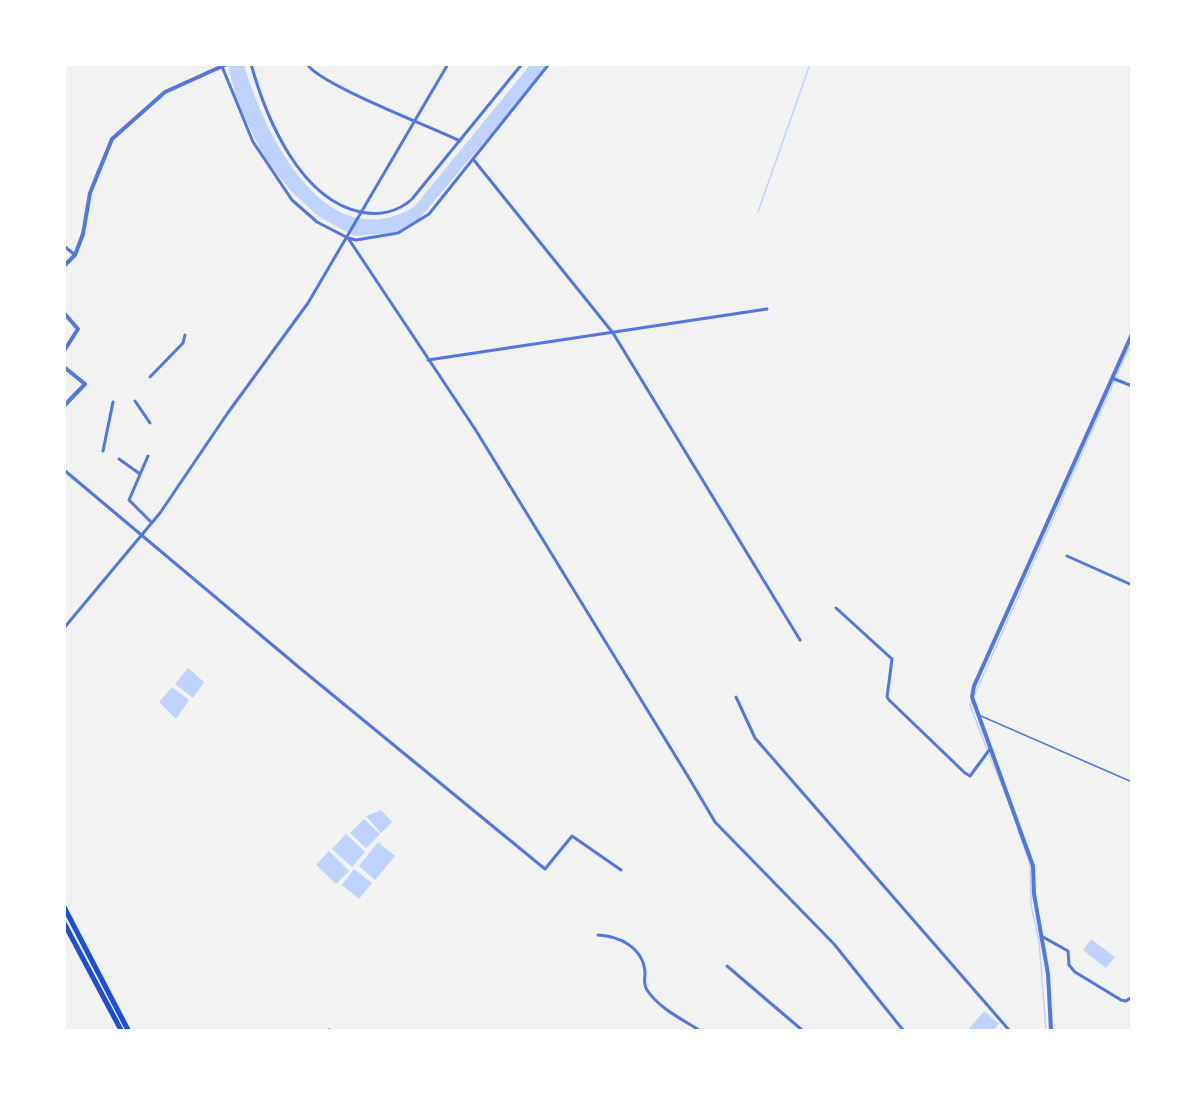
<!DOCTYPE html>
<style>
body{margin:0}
#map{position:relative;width:1196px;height:1095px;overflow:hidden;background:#f2f2f2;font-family:"Fira Sans",sans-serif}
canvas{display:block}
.frame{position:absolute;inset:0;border:66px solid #fff;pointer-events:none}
</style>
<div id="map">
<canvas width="1196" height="1095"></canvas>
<div class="frame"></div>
</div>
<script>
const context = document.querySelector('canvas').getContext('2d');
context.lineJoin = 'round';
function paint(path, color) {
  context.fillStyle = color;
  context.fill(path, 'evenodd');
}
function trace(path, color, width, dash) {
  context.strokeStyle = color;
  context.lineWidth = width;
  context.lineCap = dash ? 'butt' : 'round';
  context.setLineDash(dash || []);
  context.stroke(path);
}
const water = new Path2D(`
 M228 65H244C264 133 325 260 414 207L530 65H549L419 219 396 232 354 236 318 216 291 191 264 158 237 101Z
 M188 668 204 682 193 698 175 684Z
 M172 687 189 700 176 719 159 702Z
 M381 810 392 822 381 833 366 816Z
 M364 819 380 834 366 848 350 833Z
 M346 834 365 852 352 867 332 849Z
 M378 842 395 856 375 880 359 866Z
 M329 851 349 871 336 884 316 865Z
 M354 869 372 883 359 899 342 885Z
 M1091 939 1115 957 1106 968 1083 950Z
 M984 1011 999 1024 993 1030H968Z`);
const stream = new Path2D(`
 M758 212 810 64
 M974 696 1132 341
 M972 701 970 705 987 749
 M989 754 1002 786
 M1018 830 1030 864 1031 905 1039 941 1046 1030`);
const service = new Path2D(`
 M981 716 1132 782
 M327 1030 329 1029`);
const minor = new Path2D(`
 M221 64 253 142 292 200 317 222 348 238 356 240 398 233 429 214 549 64
 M251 64C266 118 300 200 361 212 379 216 398 212 412 199L522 64
 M307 64C320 85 432 127 460 141
 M473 159 613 333 800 640
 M348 238 475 429 689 778 715 822 834 944 903 1030
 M64 246 75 255
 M428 360 767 309
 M150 377 183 343 185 335
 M1112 378 1132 386
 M135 401 150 423
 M103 451 113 402
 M148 456 129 500 152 523
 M119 459 140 474
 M64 470 301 669 545 869 572 836 621 870
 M1067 556 1132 585
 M836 608 892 659 887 697 889 700 965 773 970 776 990 749
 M64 628 160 513 227 414 308 303 448 64
 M736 697 755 738 1009 1030
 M598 935C620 936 643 948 645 972 645 979 643 984 647 990 660 1009 680 1018 699 1030
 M1043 937 1068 951 1069 965 1075 972 1121 1000 1126 1001 1132 997
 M727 966 802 1030`);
const tertiary = new Path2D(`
 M64 266 75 255 83 234 90 193 112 139 165 92 227 64
 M64 313 78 329 64 351
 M64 367 85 384 64 406
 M1051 1030 1048 974 1034 894 1033 866 972 697 974 686 1132 334`);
const primary = new Path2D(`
 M64 907 128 1030
 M64 923 121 1030`);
paint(water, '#bfd3fe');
trace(stream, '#bfd3fe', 1.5);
trace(service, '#5277de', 1.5);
trace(minor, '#5277de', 3);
trace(tertiary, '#5277de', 4);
trace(primary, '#1d4ed8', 5);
</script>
